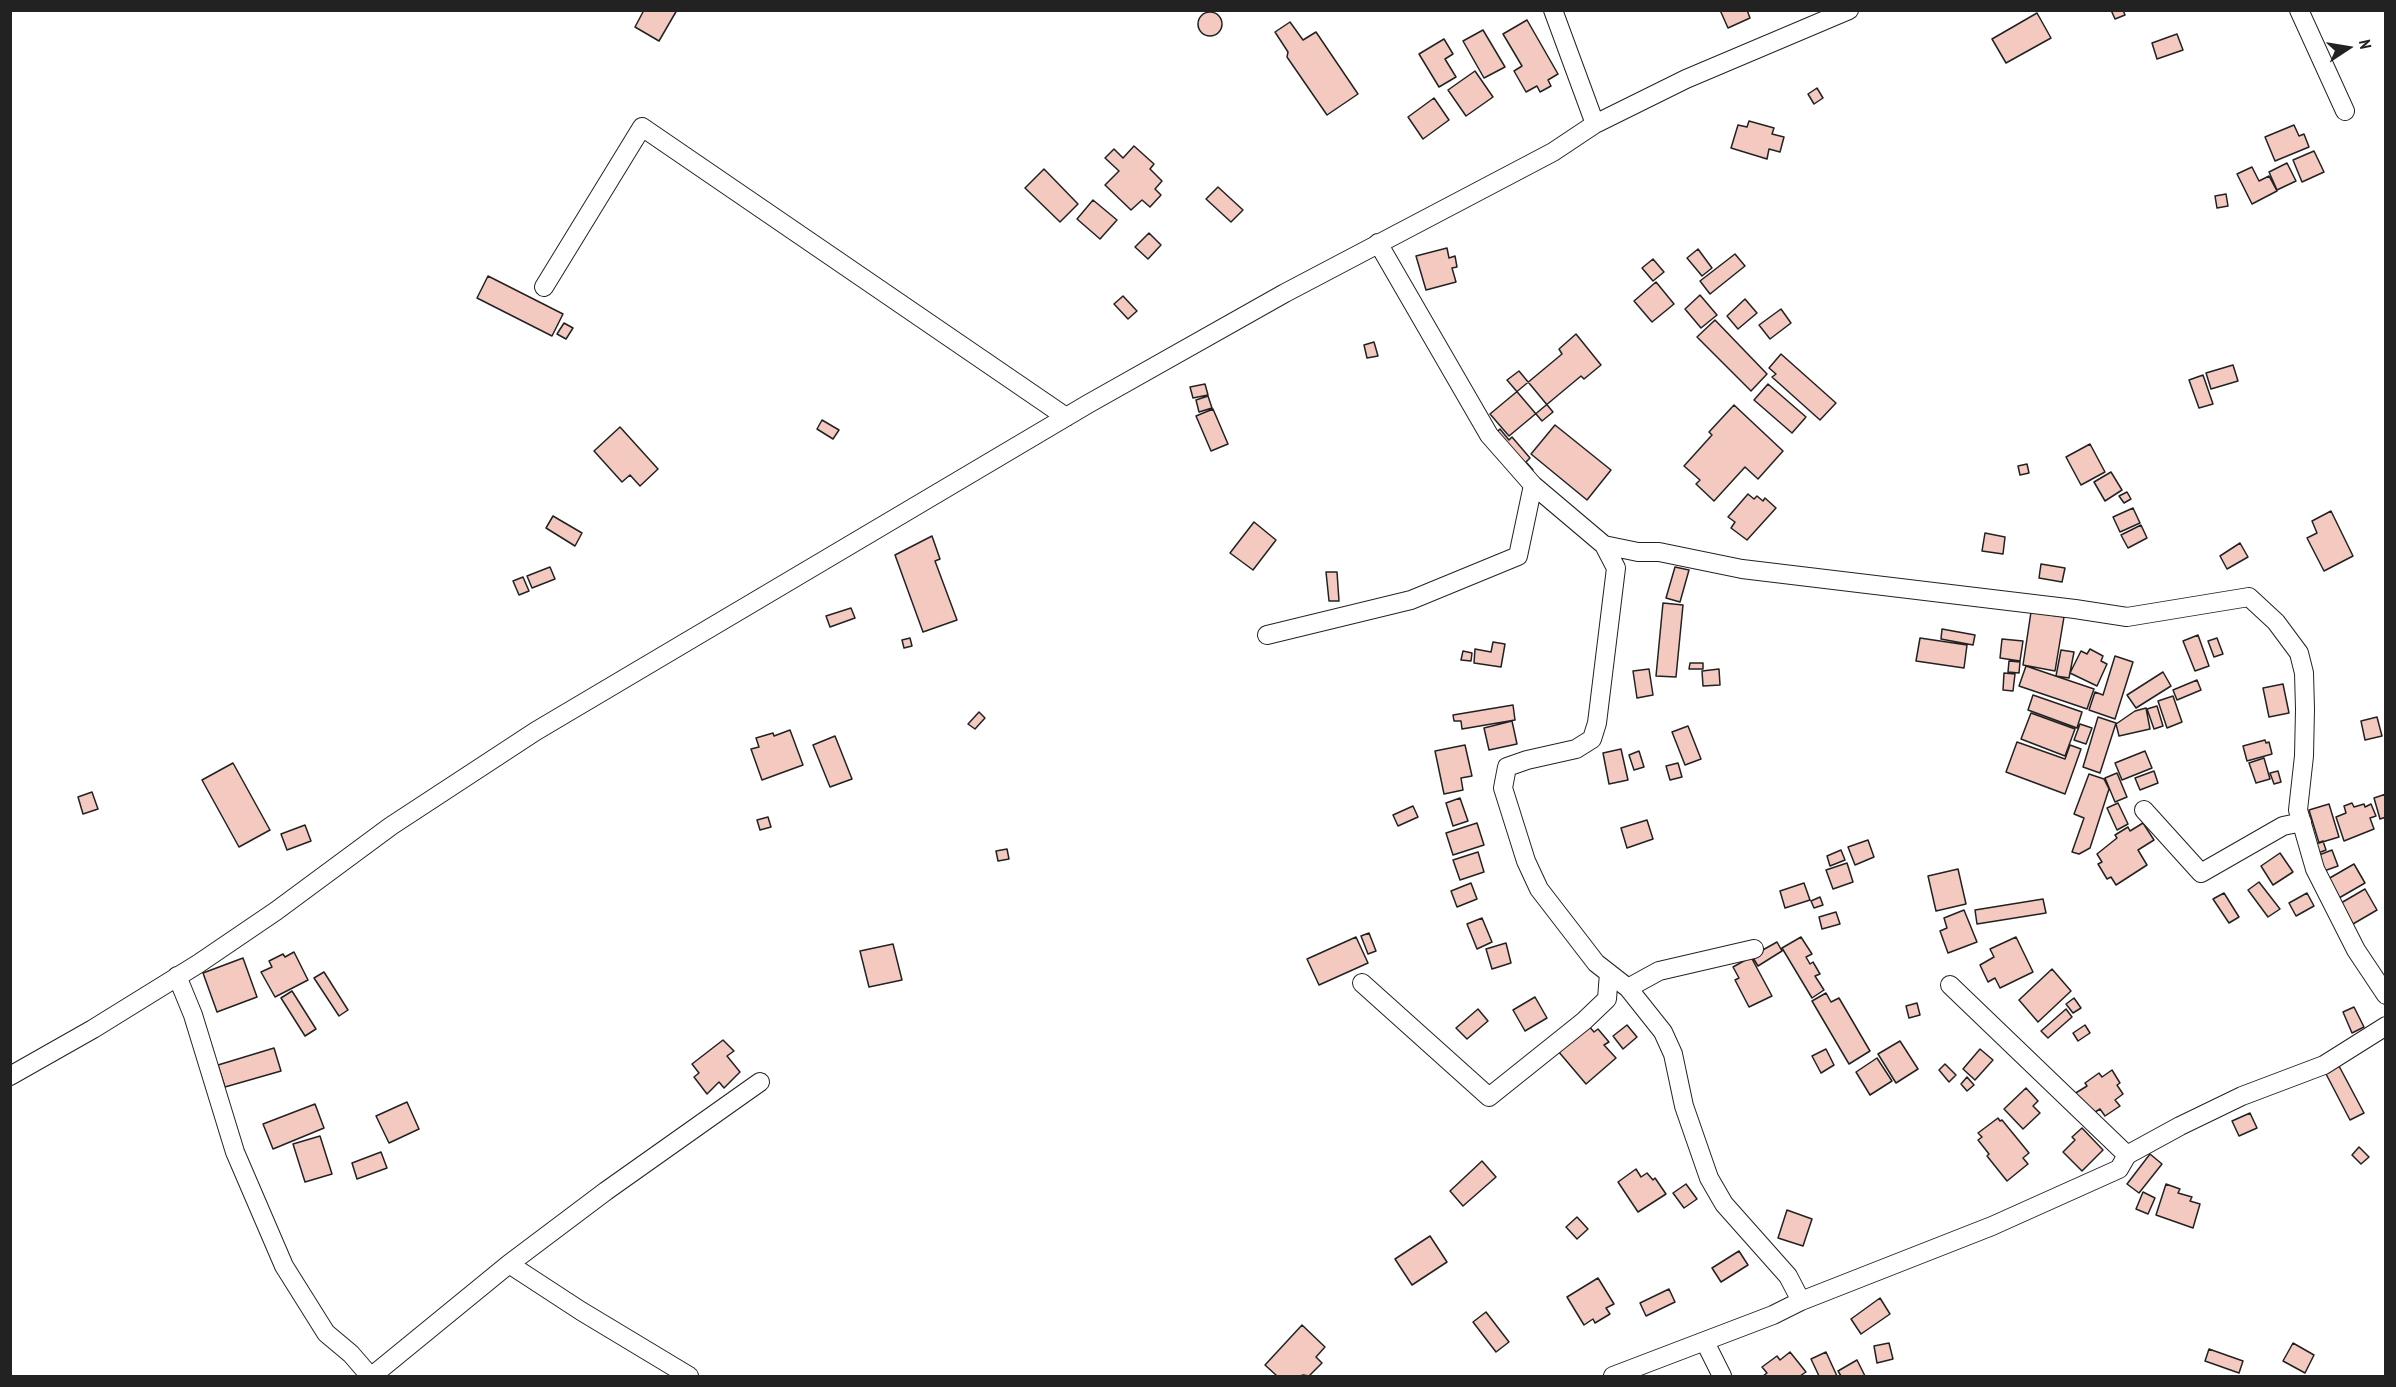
<!DOCTYPE html>
<style>
body{margin:0}
#map{position:relative;width:2396px;height:1387px;overflow:hidden;background:#fff;font-family:"PT Sans Narrow",sans-serif}
canvas{display:block}
.frame{position:absolute;inset:0;border:12px solid #222;pointer-events:none}
.north{position:absolute;left:2318px;top:18px;width:60px;height:60px;-webkit-text-stroke:4px #fff;paint-order:stroke;rotate:78deg;font-size:16px;font-weight:700;line-height:24px;text-align:center;color:#222}
.north::after{content:'';display:block;margin:auto;width:21px;height:27px;background:#222;clip-path:polygon(50% 0,100% 100%,50% 72%,0 100%)}
</style>
<div id="map">
<canvas width="2396" height="1387"></canvas>
<div class="frame"></div>
<div class="north">N</div>
</div>
<script>
const context = document.querySelector('canvas').getContext('2d');
context.lineJoin = 'round';
function paint(path, color) {
  context.fillStyle = color;
  context.fill(path, 'evenodd');
}
function trace(path, color, width, dash) {
  context.strokeStyle = color;
  context.lineWidth = width;
  context.lineCap = dash ? 'butt' : 'round';
  context.setLineDash(dash || []);
  context.stroke(path);
}
const building = new Path2D(`
 M644 10H677L659 41 635 27Z
 M1720 10H1747L1750 18 1728 28Z
 M2111 10H2123L2125 15 2115 19Z
 M1198 24a12 12 0 1 1 24 0a12 12 0 1 1-24 0Z
 M2037 13 2051 38 2006 63 1992 39Z
 M1527 20 1558 74 1548 80 1551 86 1540 92 1537 86 1526 92 1514 71 1522 66 1503 34Z
 M1290 22 1303 40 1316 32 1358 94 1327 115 1287 57 1288 52 1275 32Z
 M1483 30 1505 67 1484 78 1463 41Z
 M2177 34 2183 50 2157 59 2152 43Z
 M1444 39 1453 54 1445 59 1456 77 1439 87 1419 54Z
 M1475 71 1493 97 1466 116 1448 90Z
 M1817 88 1823 98 1814 104 1808 94Z
 M1434 98 1449 120 1423 139 1408 117Z
 M1749 121 1774 128 1772 134 1784 137 1780 152 1769 149 1767 159 1731 148 1738 125 1747 127Z
 M2294 125 2299 136 2304 134 2309 147 2275 161 2265 137Z
 M1134 146 1154 164 1150 169 1162 181 1155 189 1161 195 1150 207 1142 200 1131 210 1105 185 1119 171 1105 158 1114 149 1123 158Z
 M2314 151 2324 172 2302 182 2293 160Z
 M2287 163 2296 181 2277 190 2269 172Z
 M2252 167 2259 181 2269 176 2277 191 2252 204 2237 174Z
 M1044 169 1078 204 1060 222 1025 188Z
 M1218 187 1243 210 1231 222 1206 199Z
 M2226 194 2228 206 2217 208 2215 196Z
 M1093 200 1117 220 1100 239 1077 219Z
 M1149 233 1161 245 1148 259 1135 247Z
 M1447 248 1449 258 1455 256 1457 267 1452 268 1456 282 1426 290 1416 256Z
 M1698 249 1712 268 1702 276 1687 258Z
 M1735 254 1745 266 1710 294 1700 281Z
 M1653 259 1664 272 1653 281 1642 268Z
 M488 276 563 314 552 336 477 298Z
 M1656 282 1674 304 1652 322 1634 301Z
 M1700 295 1717 315 1701 328 1685 309Z
 M1123 296 1137 311 1128 319 1114 304Z
 M1745 299 1757 313 1738 329 1727 316Z
 M1781 309 1791 323 1770 339 1759 325Z
 M1715 320 1767 374 1751 391 1697 337Z
 M564 323 573 328 566 339 557 334Z
 M1576 334 1601 365 1584 379 1581 376 1509 436 1490 414 1562 354 1559 349Z
 M1374 342 1378 356 1367 358 1364 345Z
 M1781 354 1836 403 1820 420 1772 377 1776 374 1769 368Z
 M2233 365 2238 381 2211 389 2206 373Z
 M1519 371 1553 412 1542 421 1507 380Z
 M2203 375 2213 404 2199 408 2189 380Z
 M1205 384 1208 395 1193 398 1190 387Z
 M1768 384 1806 417 1792 433 1754 400Z
 M1208 396 1212 408 1199 412 1196 400Z
 M1734 405 1783 451 1758 479 1745 467 1714 501 1696 484 1700 480 1684 466 1712 435 1709 432Z
 M1213 409 1228 444 1211 451 1196 416Z
 M822 420 839 430 833 439 817 429Z
 M1555 425 1611 470 1587 500 1531 454Z
 M620 427 658 469 640 486 630 475 622 482 594 451Z
 M1500 429 1509 440 1512 437 1530 458 1526 462 1533 470 1527 475 1493 435Z
 M2090 444 2105 472 2081 485 2066 457Z
 M2027 464 2029 473 2020 475 2018 466Z
 M2111 472 2122 490 2105 501 2094 482Z
 M2127 492 2131 499 2124 503 2119 496Z
 M1748 494 1754 499 1757 496 1763 501 1765 498 1776 508 1747 540 1731 528 1735 522 1728 517Z
 M2133 508 2140 523 2120 532 2113 517Z
 M2331 511 2353 556 2324 571 2307 538 2317 533 2312 521Z
 M553 516 582 533 575 546 546 528Z
 M1254 522 1276 540 1253 570 1230 553Z
 M2141 525 2147 538 2128 548 2121 535Z
 M1985 533 2005 537 2003 554 1982 551Z
 M932 536 940 559 935 561 957 620 923 632 895 555Z
 M2240 543 2248 557 2227 569 2220 556Z
 M2041 564 2065 568 2062 582 2039 578Z
 M550 567 555 579 532 588 527 576Z
 M1675 567 1689 570 1680 602 1666 598Z
 M1326 572H1337L1339 601H1329Z
 M523 577 529 591 519 595 513 581Z
 M1663 603 1683 605 1676 677 1656 676Z
 M851 608 855 618 830 627 826 616Z
 M2031 612 2064 617 2055 671 2023 665Z
 M1942 629 1975 635 1973 645 1941 639Z
 M2198 635 2209 666 2195 671 2183 641Z
 M910 638 912 646 904 648 902 640Z
 M1920 638 1967 645 1964 668 1916 661Z
 M2217 638 2223 654 2214 657 2208 641Z
 M2002 639 2023 641 2020 661 2000 658Z
 M1493 642 1505 644 1501 667 1474 663 1475 649 1491 652Z
 M2090 649 2103 656 2101 661 2107 664 2097 686 2070 673 2081 651 2087 654Z
 M2061 650 2074 652 2069 678 2056 676Z
 M1463 651 1472 653 1471 661 1461 660Z
 M2115 656 2133 662 2115 719 2089 710 2095 692 2103 695Z
 M2009 661 2020 662 2019 673 2008 672Z
 M1690 663H1703V669H1689Z
 M2026 666 2094 689 2087 709 2019 686Z
 M1649 669 1653 695 1637 698 1633 671Z
 M1719 669 1720 685 1703 686 1702 671Z
 M2163 672 2171 686 2136 708 2127 695Z
 M2004 673 2015 674 2013 691 2003 690Z
 M2197 680 2201 690 2177 700 2173 690Z
 M2283 684 2289 713 2269 717 2263 688Z
 M2033 695 2082 712 2077 728 2028 710Z
 M2173 696 2182 722 2167 728 2158 701Z
 M1513 705 1515 720 1462 729 1461 721H1454L1453 715Z
 M2157 706 2163 726 2154 729 2147 709Z
 M2146 708 2150 729 2119 736 2116 724 2135 711Z
 M979 712 985 718 975 729 968 724Z
 M2031 713 2075 729 2065 756 2021 739Z
 M2098 717 2116 723 2100 773 2083 767Z
 M2377 717 2382 736 2365 740 2361 721Z
 M1512 721 1517 744 1489 750 1484 728Z
 M2080 724 2092 728 2086 744 2074 740Z
 M1688 726 1701 759 1685 765 1672 732Z
 M790 730 803 765 762 780 751 749 759 747 756 738 773 733 774 736Z
 M835 736 852 779 830 787 813 745Z
 M2265 740 2266 743 2269 742 2272 754 2247 761 2243 746Z
 M2017 742 2065 759 2070 745 2081 749 2065 794 2006 772Z
 M1465 745 1472 776 1461 778 1463 790 1444 794 1435 751Z
 M1621 749 1628 780 1609 784 1603 753Z
 M1639 751 1644 767 1634 770 1629 755Z
 M2145 751 2152 768 2122 780 2115 763Z
 M2264 758 2270 779 2256 783 2249 763Z
 M233 763 270 830 239 847 202 780Z
 M1678 763 1682 777 1670 780 1666 766Z
 M2154 771 2158 783 2140 790 2135 778Z
 M2278 771 2281 782 2274 784 2270 773Z
 M2117 773 2127 797 2115 802 2105 778Z
 M2089 774 2104 779 2109 789 2090 848 2079 854 2072 852 2084 818 2074 814Z
 M92 792 98 809 83 814 78 797Z
 M2386 794V817L2380 819 2374 798Z
 M1460 798 1468 821 1453 826 1446 803Z
 M2118 803 2128 824 2117 830 2107 808Z
 M2352 803 2354 807 2364 804 2365 807 2371 804 2376 816 2370 818 2374 829 2344 841 2336 817 2346 813 2344 806Z
 M2329 804 2339 837 2319 843 2309 810Z
 M1413 806 1418 817 1398 826 1393 815Z
 M768 817 771 827 760 830 757 820Z
 M1647 820 1653 839 1627 848 1621 828Z
 M1477 823 1484 845 1453 855 1446 833Z
 M2143 823 2154 840 2138 850 2147 865 2116 885 2111 877 2107 879 2098 864 2102 862 2097 854 2117 838 2115 835 2128 827 2130 831Z
 M305 825 311 841 287 850 281 834Z
 M1868 840 1874 857 1855 865 1848 847Z
 M2323 841 2326 850 2318 853 2315 844Z
 M1007 849 1009 859 998 861 996 851Z
 M1841 850 1845 860 1830 866 1827 856Z
 M2332 850 2338 866 2324 871 2319 855Z
 M1478 852 1484 872 1460 880 1453 860Z
 M2280 853 2293 872 2273 885 2261 866Z
 M1847 863 1853 882 1833 889 1826 870Z
 M2354 864 2365 883 2339 898 2328 879Z
 M1958 869 1966 904 1936 911 1928 876Z
 M2259 882 2280 909 2268 917 2248 890Z
 M1471 883 1477 899 1457 907 1451 891Z
 M1804 883 1810 900 1785 908 1780 891Z
 M2365 889 2377 910 2353 924 2341 903Z
 M2224 893 2239 917 2229 923 2213 899Z
 M2307 893 2314 906 2296 916 2289 903Z
 M1820 897 1823 905 1814 908 1811 901Z
 M2043 899 2046 913 1977 924 1975 910Z
 M1964 910 1977 942 1948 953 1940 931 1947 928 1944 918Z
 M1836 912 1840 924 1822 929 1819 917Z
 M1482 918 1492 942 1477 949 1467 924Z
 M1369 933 1376 951 1368 954 1361 936Z
 M1356 937 1368 963 1319 985 1307 959Z
 M1801 937 1812 954 1806 957 1810 964 1813 962 1820 974 1815 976 1824 990 1812 998 1782 948Z
 M2016 937 2033 972 2000 988 1995 978 1988 982 1980 965 1994 957 1990 949Z
 M1777 942 1782 951 1758 966 1752 956Z
 M1506 943 1511 963 1492 969 1486 949Z
 M893 944 902 980 869 987 860 951Z
 M294 952 308 980 275 997 261 972 272 967 269 961 283 954 285 957Z
 M1751 957 1772 996 1749 1007 1735 980 1739 978 1733 967Z
 M243 958 257 997 217 1012 203 973Z
 M2052 969 2071 991 2038 1022 2019 1000Z
 M324 972 348 1010 339 1016 314 978Z
 M292 991 316 1029 305 1036 281 998Z
 M1826 993 1831 1002 1839 998 1870 1051 1849 1064 1812 1001Z
 M1535 997 1547 1018 1525 1031 1513 1010Z
 M2074 998 2081 1008 2073 1013 2066 1004Z
 M1917 1003 1920 1015 1909 1018 1906 1006Z
 M2354 1007 2364 1027 2352 1033 2343 1012Z
 M1478 1009 1488 1021 1467 1039 1456 1028Z
 M2066 1009 2072 1017 2048 1038 2041 1031Z
 M1588 1025 1594 1032 1598 1029 1609 1042 1604 1045 1616 1058 1586 1084 1558 1051Z
 M1627 1025 1637 1037 1623 1049 1613 1036Z
 M2085 1025 2090 1033 2078 1041 2073 1033Z
 M723 1040 734 1051 727 1056 740 1072 724 1088 719 1082 707 1094 694 1077 699 1073 692 1064Z
 M1900 1041 1918 1069 1896 1083 1878 1054Z
 M274 1048 281 1071 225 1087 218 1065Z
 M1826 1049 1834 1065 1821 1073 1812 1056Z
 M1980 1049 1993 1060 1975 1080 1963 1069Z
 M1877 1058 1892 1081 1870 1095 1856 1072Z
 M1945 1064 1956 1075 1949 1082 1939 1070Z
 M2339 1066 2364 1113 2350 1120 2325 1072Z
 M2112 1070 2120 1083 2117 1085 2123 1094 2115 1100 2120 1106 2105 1116 2100 1109 2089 1116 2074 1094 2087 1086 2085 1083 2099 1073 2102 1077Z
 M1967 1077 1974 1085 1967 1091 1961 1084Z
 M2026 1088 2038 1101 2033 1106 2040 1113 2023 1129 2004 1109Z
 M407 1102 419 1129 389 1143 376 1116Z
 M315 1104 324 1128 273 1149 263 1124Z
 M2250 1113 2257 1128 2239 1136 2232 1121Z
 M1998 1118 2000 1121 2002 1120 2029 1153 2023 1158 2028 1164 2007 1181 1987 1156 1989 1154 1978 1140 1982 1137 1978 1133Z
 M2082 1128 2103 1150 2082 1171 2063 1152 2075 1140 2072 1137Z
 M320 1136 332 1174 305 1182 293 1144Z
 M2359 1147 2369 1157 2361 1164 2352 1155Z
 M381 1152 387 1168 357 1179 352 1163Z
 M2150 1154 2162 1164 2139 1193 2127 1184Z
 M1482 1161 1496 1177 1463 1206 1450 1191Z
 M1636 1169 1641 1177 1647 1173 1653 1180 1655 1178 1666 1194 1638 1212 1618 1182Z
 M1686 1184 1697 1199 1684 1208 1673 1193Z
 M2166 1184 2180 1189 2178 1193 2192 1197 2190 1201 2200 1204 2193 1228 2156 1215Z
 M2143 1192 2155 1198 2148 1214 2136 1209Z
 M1787 1210 1812 1219 1803 1246 1778 1238Z
 M1577 1217 1588 1229 1577 1239 1566 1227Z
 M1430 1236 1447 1262 1412 1285 1395 1259Z
 M1739 1251 1748 1265 1721 1282 1712 1268Z
 M1598 1278 1614 1304 1606 1308 1610 1314 1595 1323 1593 1319 1584 1325 1567 1297Z
 M1669 1289 1675 1302 1646 1316 1640 1303Z
 M1880 1298 1890 1314 1861 1334 1851 1319Z
 M1486 1312 1509 1342 1496 1352 1473 1322Z
 M1302 1325 1325 1347 1316 1357 1322 1363 1309 1376 1303 1375 1301 1376H1277L1265 1365Z
 M1889 1343 1893 1359 1877 1363 1874 1346Z
 M2293 1343 2314 1355 2305 1373 2283 1361Z
 M2209 1349 2243 1361 2239 1373 2205 1361Z
 M1790 1352 1806 1372 1800 1376H1763L1767 1373 1762 1367 1777 1356 1780 1360Z
 M1826 1352 1837 1376H1819L1811 1359Z
 M1857 1360 1865 1376H1841L1838 1371Z`);
const street = new Path2D(`
 M1553 10 1595 124
 M2299 10 2345 111
 M1378 243 1489 435 1533 485 1604 545
 M544 287 642 127 1066 417
 M1267 635 1411 600 1518 556 1533 485
 M2144 810 2201 873 2283 826 2302 822
 M177 976 193 1015 235 1152 284 1266 326 1333 351 1354 370 1376
 M1362 983 1489 1097 1584 1021 1607 999 1609 973
 M1950 985 2127 1155
 M1628 988 1659 971 1754 949
 M10 1076 93 1029 198 964 276 911 391 826 536 731 1088 404 1285 293 1553 152 1595 124 1686 79 1849 10
 M509 1264 581 1311 689 1376
 M1801 1301 1788 1276 1724 1204 1709 1178 1684 1106 1673 1054 1663 1032 1628 988 1596 963 1539 889 1526 861 1503 788 1507 767 1527 760 1576 749 1592 739 1597 723 1616 568 1604 545 1638 552H1659L1742 569 2075 609 2127 617 2249 597 2276 622 2299 653 2304 673 2305 709 2304 756 2298 810 2315 869 2356 950 2386 995
 M1705 1342 1722 1376
 M372 1376 509 1264 606 1191 760 1082
 M1613 1376 1773 1315 1801 1301 1992 1226 2119 1169 2127 1155 2180 1126 2242 1096 2324 1065 2386 1026`);
paint(building, '#f3c9c0');
trace(building, '#222', 1.5);
trace(street, '#222', 20);
trace(street, '#fff', 18);
</script>
